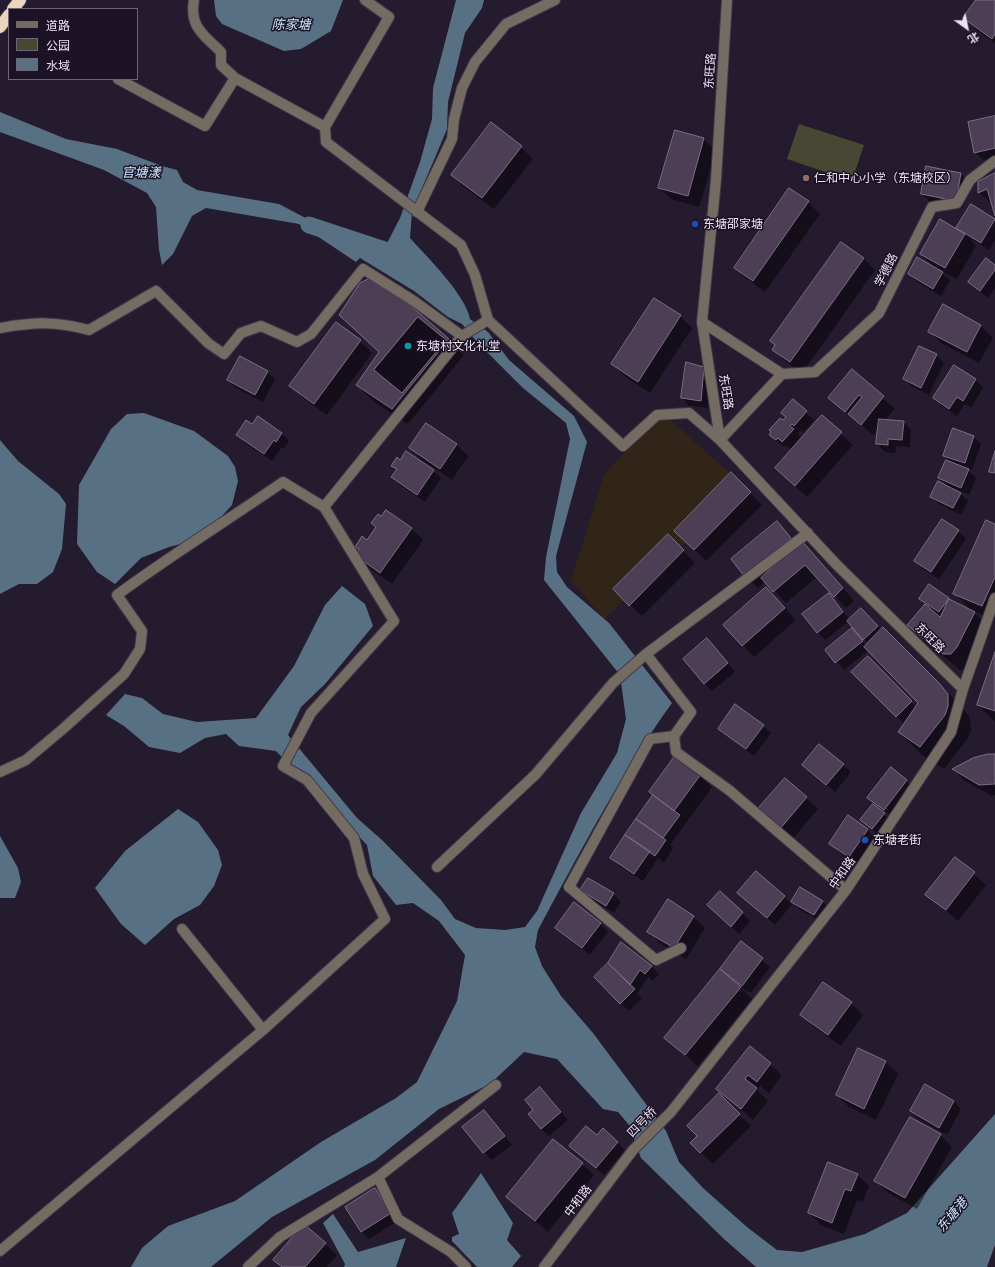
<!DOCTYPE html>
<meta charset="utf-8">
<style>
body{margin:0}
#map{position:relative;width:995px;height:1267px;overflow:hidden;background:#251b2f;font-family:Commissioner,"Noto Sans SC",sans-serif}
canvas{display:block}
.legend{position:absolute;left:8px;top:8px;width:130px;height:72px;box-sizing:border-box;background:#1c1225;border:1px solid #6e6677;margin:0;padding:5px 7px;list-style:none;font-size:12px;color:#eae3f2}
.legend li{display:flex;align-items:center;gap:8px;height:20px}
.legend b{width:20px;border:1px solid #6e6677}
.north{position:absolute;left:947px;top:8px;width:40px;height:40px;-webkit-text-stroke:3px #1c1225;paint-order:stroke;rotate:147deg;font-size:11px;font-weight:700;line-height:16px;text-align:center;color:#eae3f2}
.north::after{content:'';display:block;margin:auto;width:14px;height:18px;background:#eae3f2;clip-path:polygon(50% 0,100% 100%,50% 72%,0 100%)}
</style>
<div id="map">
<canvas width="995" height="1267"></canvas>
<ul class="legend">
<li><b style="height:5px;background:#746b62"></b>道路</li>
<li><b style="height:11px;background:#464833"></b>公园</li>
<li><b style="height:11px;background:#587084"></b>水域</li>
</ul>
<div class="north">北</div>
</div>
<script>
const context = document.querySelector('canvas').getContext('2d');
context.lineJoin = 'round';
function paint(path, color) {
  context.fillStyle = color;
  context.fill(path, 'evenodd');
}
function trace(path, color, width, dash) {
  context.strokeStyle = color;
  context.lineWidth = width;
  context.lineCap = dash ? 'butt' : 'round';
  context.setLineDash(dash || []);
  context.stroke(path);
}
function drawText(font, color, halo, rows, align = 'center') {
  context.font = font + ' Commissioner,"Noto Sans SC",sans-serif';
  context.lineWidth = 3;
  context.setLineDash([]);
  context.textBaseline = 'middle';
  context.strokeStyle = halo;
  context.fillStyle = color;
  for (const [text, x, y, turn = 0] of rows) {
    context.save();
    context.translate(x, y);
    context.rotate((+turn || 0) * Math.PI / 180);
    context.textAlign = isNaN(turn) ? turn : align;
    if (halo) context.strokeText(text, 0, 0);
    context.fillText(text, 0, 0);
    context.restore();
  }
}
const commercial = new Path2D(`
 M667 417 745 487 604 619 571 580 604 475 656 418Z`);
const green = new Path2D(`
 M799 124 864 145 852 181 787 159Z`);
const water = new Path2D(`
 M214 0H343L331 31 301 49 284 51 222 24 216 16Z
 M456 0H484L482 8 465 33 448 102 447 129 412 212 410 238C427 257 466 295 470 319L488 332 509 360 574 416 587 442 556 556 557 572 567 587 609 623 672 703C620 775 580 852 538 930L535 947 542 966 561 996 593 1033 666 1131 679 1162 703 1188 747 1227 777 1250 802 1252 865 1234 907 1213 995 1114V1245L987 1267H756L724 1239 641 1158 629 1125 618 1112 603 1109 557 1059 524 1052 490 1084 439 1109 375 1160 272 1217 211 1267H131L142 1248 168 1226 235 1201 321 1142 396 1098 417 1082 457 1001 465 955 439 921 413 903 396 905 373 876 367 845 276 751 239 746 226 734 205 738 180 753 149 747 124 726 106 715 125 694 142 698 163 714 197 722 256 718 294 666 325 605 342 586 365 604 373 626 325 684 301 707 288 735 357 818 382 840 441 900 455 919 476 928 505 930 525 927 537 911 581 813 617 753 626 719 620 675 544 580 546 557 570 439 566 423 523 388 477 342 462 324 448 317 414 291 360 258 356 262 299 224 206 208 192 216 173 254 162 265 159 250 156 207 147 193 104 170 0 132V112L66 139 117 149 162 166 177 170 183 182 197 190 279 204 357 245 377 251 385 247 400 218 420 162 432 119 433 88Z
 M144 413 194 431 228 456 235 467 238 481 232 505 213 526 192 541 169 547 141 558 115 584 97 572 77 544 79 485 111 429 127 414Z
 M0 440 18 461 59 494 66 504 62 549 53 572 37 584H19L0 594Z
 M178 809 198 822 218 850 222 865 214 886 200 905 174 919 145 945 121 924 95 888 125 851Z
 M0 836 18 868 21 882 15 898H0Z
 M481 1173 513 1223 507 1240 521 1256 512 1267H477L452 1241V1237L459 1234 452 1213Z
 M333 1214 358 1252 406 1238 396 1267H344L345 1264 323 1223Z`);
const shadow = new Path2D(`
 M977 0H995V43L976 30 964 18Z
 M995 118V157L983 160 975 152Z
 M676 131 704 139 716 151 699 207 671 199 659 188Z
 M521 147 533 159 494 209 464 187 452 175Z
 M961 174 969 182 963 208 930 202 922 194Z
 M995 174V212L992 204 979 193V182Z
 M790 189 808 202 820 214 765 292 747 279 735 268Z
 M971 205 995 220V240L989 250 969 238 976 246 957 279 940 271 950 280 941 296 917 282 909 274 935 268 921 254 961 232 958 228Z
 M841 243 864 259 875 270 802 373 785 361 773 349Z
 M995 266V288L988 298 970 282Z
 M654 299 680 316 692 328 650 393 624 376 612 364Z
 M410 306 464 355 408 424 373 401 357 385 380 353 356 331Z
 M944 306 981 326 993 338 979 363 941 343 930 332Z
 M360 341 372 353 327 415 302 397 291 385Z
 M936 355 944 363 929 395 912 386 904 379Z
 M703 367 711 375 708 408 689 406 682 398Z
 M954 367 976 380 983 388 971 408 965 404 957 416 942 406 934 398Z
 M853 371 895 409 885 420 904 422 911 430 910 447 896 446 895 453 885 452 877 444 879 428 873 435 830 398Z
 M267 372 275 379 263 402 236 388 228 380Z
 M793 400 814 420 803 433 800 430 798 434 801 437 795 444 796 446 822 416 853 445 807 497 776 468 792 450 786 445 784 447 770 435 787 417Z
 M426 424 457 445 468 456 452 480 422 460 410 448Z
 M252 426 282 434 289 441 284 449 282 447 272 461 245 443 237 435Z
 M974 437 981 444 972 470 966 468 976 478 969 495 954 488 953 490 960 493 968 501 961 515 939 504 931 497 949 488 940 478 952 464 944 455Z
 M392 466 433 471 441 478 425 502 400 485 392 477 397 471Z
 M731 474 762 505 706 561 675 531Z
 M942 521 958 531 966 539 939 579 923 569 916 561Z
 M777 522 798 546 802 543 814 554 854 601 846 608 817 577 786 603 765 581 758 588 746 576Z
 M995 525V620L971 610 990 628 973 663 966 669 960 670 924 640 909 625 926 604 920 599 948 598 952 602 973 612 955 594Z
 M412 529 423 540 392 584 368 567 356 555 360 550 356 547Z
 M668 535 695 563 642 616 614 589Z
 M829 594 850 620 877 625 881 630 883 628 962 707 970 718 971 730 968 738 944 769 922 755 899 732 904 724 853 672 868 658 916 707 919 703 869 650 844 670 826 650 860 635 848 622 825 640 817 632ZM861 636 869 644 867 646 860 637Z
 M778 600 796 620 754 657 724 625Z
 M714 647 735 672 712 691 704 683Z
 M995 655V722L978 705Z
 M763 726 771 733 754 756 719 729Z
 M995 755V795L992 796 965 781 954 770Z
 M804 765H843L851 772 835 792Z
 M891 769 914 788 892 817 869 798Z
 M700 775 712 787 670 845 673 848 664 863 658 858 643 881 619 866 611 858Z
 M785 779 818 809 791 841 757 811Z
 M884 814 892 822 880 836 861 820Z
 M867 830 875 837 857 864 838 851 830 843Z
 M955 858 986 885 958 921 927 894Z
 M756 873 791 903 800 889 822 901 830 909 822 922 800 910 793 903 775 925 739 893Z
 M581 890 613 894 621 902 614 913 589 898Z
 M720 892 750 921 739 934 716 913Z
 M575 903 608 931 590 955 556 928Z
 M693 917 705 928 686 959 660 943 649 932Z
 M741 943 770 967 751 993 740 987 752 999 698 1066 665 1038Z
 M651 966 659 974 653 981 648 977 637 994 642 998 629 1011 595 977Z
 M851 1003 863 1015 841 1046 813 1026 802 1015Z
 M750 1048 782 1075 769 1093 760 1086 757 1090 768 1101 753 1120 718 1089Z
 M858 1049 886 1062 898 1074 876 1120 849 1107 837 1095Z
 M719 1095 751 1126 713 1164 691 1143 698 1136Z
 M548 1096 568 1120 549 1136 541 1129Z
 M954 1101 961 1109 947 1135 919 1119 911 1111Z
 M484 1111 512 1145 491 1160 464 1127Z
 M940 1135 952 1147 917 1209 887 1192 875 1181Z
 M597 1137 617 1142 625 1150 604 1175 571 1146Z
 M582 1164 594 1175 548 1232 507 1196Z
 M857 1175 869 1186 863 1202 857 1200 844 1234 821 1225 809 1213Z
 M375 1189 383 1197 398 1221 369 1239 362 1232 346 1208Z
 M305 1225 337 1255 327 1267H282L275 1260Z`);
const canal = new Path2D(`
 M309 225 403 256`);
const building = new Path2D(`
 M976 0H995V34L992 39 963 18Z
 M995 116V148L974 153 968 122Z
 M491 122 522 146 482 198 451 175Z
 M675 130 704 138 688 196 658 188Z
 M926 166 961 173 956 201 921 194Z
 M995 173V216L987 189 978 193V182Z
 M789 188 809 201 753 281 734 268Z
 M971 204 995 219 981 243 956 228Z
 M940 219 965 234 945 268 920 254Z
 M841 242 864 258 790 362 772 350 775 345 770 341Z
 M917 257 943 272 933 289 908 274Z
 M986 258 995 265V270L980 291 968 282Z
 M369 279 410 305 449 339 392 409 356 385 379 352 339 315 360 283Z
 M654 298 681 315 638 382 611 364Z
 M943 304 981 325 967 352 928 332Z
 M418 317 446 340 402 393 374 370Z
 M336 322 361 340 314 404 289 386Z
 M919 346 937 354 921 388 903 379Z
 M240 356 268 371 255 395 227 380Z
 M686 362 704 367 701 401 681 398Z
 M954 365 976 379 963 401 957 397 949 409 933 398Z
 M852 369 884 396 861 425 848 414 862 397 859 395 845 412 828 398Z
 M793 399 807 411 794 426 792 424 790 426 794 429 782 442 778 438 776 440 769 435 771 432 769 430 780 418 783 420 786 417 781 413Z
 M822 415 842 432 795 486 775 468Z
 M258 416 282 433 276 442 274 440 264 454 236 435 246 420 252 424Z
 M879 419 904 421 902 440 888 439V445L876 444Z
 M426 423 457 444 440 469 409 448Z
 M953 428 974 436 965 463 943 456Z
 M406 451 434 470 417 495 391 477 397 469 391 466 397 457 400 460Z
 M995 451V473L989 472Z
 M946 460 969 469 961 488 938 478Z
 M731 472 751 492 694 550 674 531Z
 M938 481 961 493 953 508 930 497Z
 M386 510 412 528 380 573 355 555 359 549 355 547 362 536 367 540 376 527 371 523 378 514 381 516Z
 M942 519 959 530 931 572 914 561Z
 M986 520 995 524V577L982 606 953 594Z
 M777 521 791 538 745 577 731 559Z
 M668 534 684 550 629 606 613 589Z
 M802 541 843 588 834 597 805 565 773 592 761 578Z
 M929 584 949 598 939 612 919 599Z
 M766 587 785 608 742 646 723 625Z
 M829 593 843 612 817 633 802 614Z
 M949 599 975 612 957 647 951 654H943L907 625 925 604 940 617Z
 M861 608 878 626 863 640 847 621Z
 M883 627 939 683 948 694V706L945 715 920 747 898 732 918 703 864 647Z
 M852 628 863 641 835 663 825 650Z
 M707 638 728 663 704 684 683 659Z
 M995 652V711L977 705Z
 M868 656 912 701 896 717 851 672Z
 M735 704 764 725 746 749 718 729Z
 M819 744 844 764 826 785 802 765Z
 M988 754H995V784L979 785 952 769 973 758Z
 M675 756 701 774 674 811 649 792Z
 M891 767 907 780 884 810 867 798Z
 M785 778 807 797 779 830 756 811Z
 M653 795 680 815 663 838 636 819Z
 M873 804 885 813 872 829 860 820Z
 M848 815 868 829 849 857 829 844Z
 M636 819 666 840 655 856 625 835Z
 M625 835 650 851 634 874 610 858Z
 M955 857 975 872 946 910 925 895Z
 M756 871 785 896 767 918 737 893Z
 M588 878 614 893 606 906 580 890Z
 M800 887 823 901 814 915 791 902Z
 M720 891 743 912 731 927 707 905Z
 M668 899 694 916 674 948 647 932Z
 M574 902 601 923 582 948 555 928Z
 M741 941 763 958 742 986 720 969Z
 M621 942 652 966 645 974 640 970 630 985 608 963Z
 M608 963 635 989 620 1004 594 977Z
 M720 969 741 987 685 1055 664 1038Z
 M823 982 852 1002 828 1035 800 1015Z
 M750 1046 771 1063 757 1082 748 1075 745 1079 757 1088 741 1109 716 1089Z
 M858 1048 886 1061 864 1109 836 1095Z
 M925 1084 954 1101 939 1128 910 1111Z
 M540 1087 561 1112 541 1129 528 1114 533 1110 525 1100Z
 M719 1093 740 1114 700 1153 690 1143 697 1136 687 1126Z
 M484 1110 505 1136 483 1153 462 1127Z
 M910 1117 941 1134 905 1198 874 1181Z
 M586 1126 597 1135 603 1128 618 1142 596 1168 569 1146Z
 M553 1139 583 1163 535 1221 506 1197Z
 M828 1162 858 1174 851 1191 845 1189 832 1223 808 1213Z
 M375 1188 391 1213 361 1232 345 1207Z
 M304 1224 326 1243 305 1267H282L273 1260Z`);
const minor = new Path2D(`
 M194 0C189 27 204 35 221 52V65L235 78 325 127
 M365 0 389 17 325 127 326 142 461 245 475 275 488 320 623 446 657 415 689 413 720 440 782 374
 M727 0 716 180 702 322 720 440 837 565 963 689
 M118 79 205 126 235 78
 M417 212 452 139 454 119 462 88 475 62 506 24 555 0
 M702 322 782 374 815 372 879 313 932 207 957 203 970 180 995 161
 M0 328C35 322 55 321 89 330L156 291 208 343 224 354 241 333 261 326 297 342 311 334 363 269 414 301 462 336
 M646 654 691 712 674 736 650 739 569 887 656 960 681 948
 M674 736 676 752 729 790 846 890
 M0 772 26 760 64 728 124 674 140 649 142 631 117 595C171 555 228 520 283 482L324 507
 M437 867 536 774 613 683 646 654 808 533
 M182 929 263 1030
 M378 1177 398 1219 451 1252 466 1267
 M0 1251 263 1030 385 919 363 874 354 838 307 780 283 766 311 713 394 621 324 507 462 336 488 320
 M248 1267 280 1237 378 1177 496 1085
 M544 1267 633 1150 671 1112 846 890 951 732 963 689 995 598`);
const highway = new Path2D(`
 M13 9 20 0
 M0 27 9 15`);
const markers = [
 [806,178,4,"#8d6e63"],
 [695,224,4,"#1a4fb4"],
 [408,346,4,"#0f9aa8"],
 [865,840,4,"#1a4fb4"]
];
const streetNames = [
 ["东旺路",710,71,-86],
 ["学德路",886,270,-63],
 ["东旺路",726,392,81],
 ["东旺路",930,638,45],
 ["中和路",842,873,-55],
 ["四号桥",642,1122,-46],
 ["中和路",578,1201,-53]
];
const poiNames = [
 ["仁和中心小学（东塘校区）",814,178],
 ["东塘邵家塘",703,224],
 ["东塘村文化礼堂",416,346],
 ["东塘老街",873,840]
];
const waterNames = [
 ["陈家塘",291,25],
 ["官塘漾",141,173],
 ["东塘港",952,1215,-50]
];
paint(commercial, '#312517');
paint(green, '#464833');
paint(water, '#587084');
paint(shadow, '#0007');
trace(canal, '#587084', 17);
paint(building, '#4c3f55');
trace(building, '#7d6e86', 1);
trace(minor, '#41374a', 12);
trace(highway, '#41374a', 14);
trace(minor, '#746b62', 10);
trace(highway, '#ebd5bd', 12);
for (const [x, y, r, color] of markers) {
  const dot = new Path2D();
  dot.arc(x, y, r, 0, 2 * Math.PI);
  context.fillStyle = color;
  context.fill(dot);
  trace(dot, '#1c1225', 1.5);
}
drawText('12px', '#eae3f2', '#1c1225', streetNames);
drawText('12px', '#eae3f2', '#1c1225', poiNames, 'left');
drawText('italic 13px', '#cce7ff', '#1c1225', waterNames);
</script>
